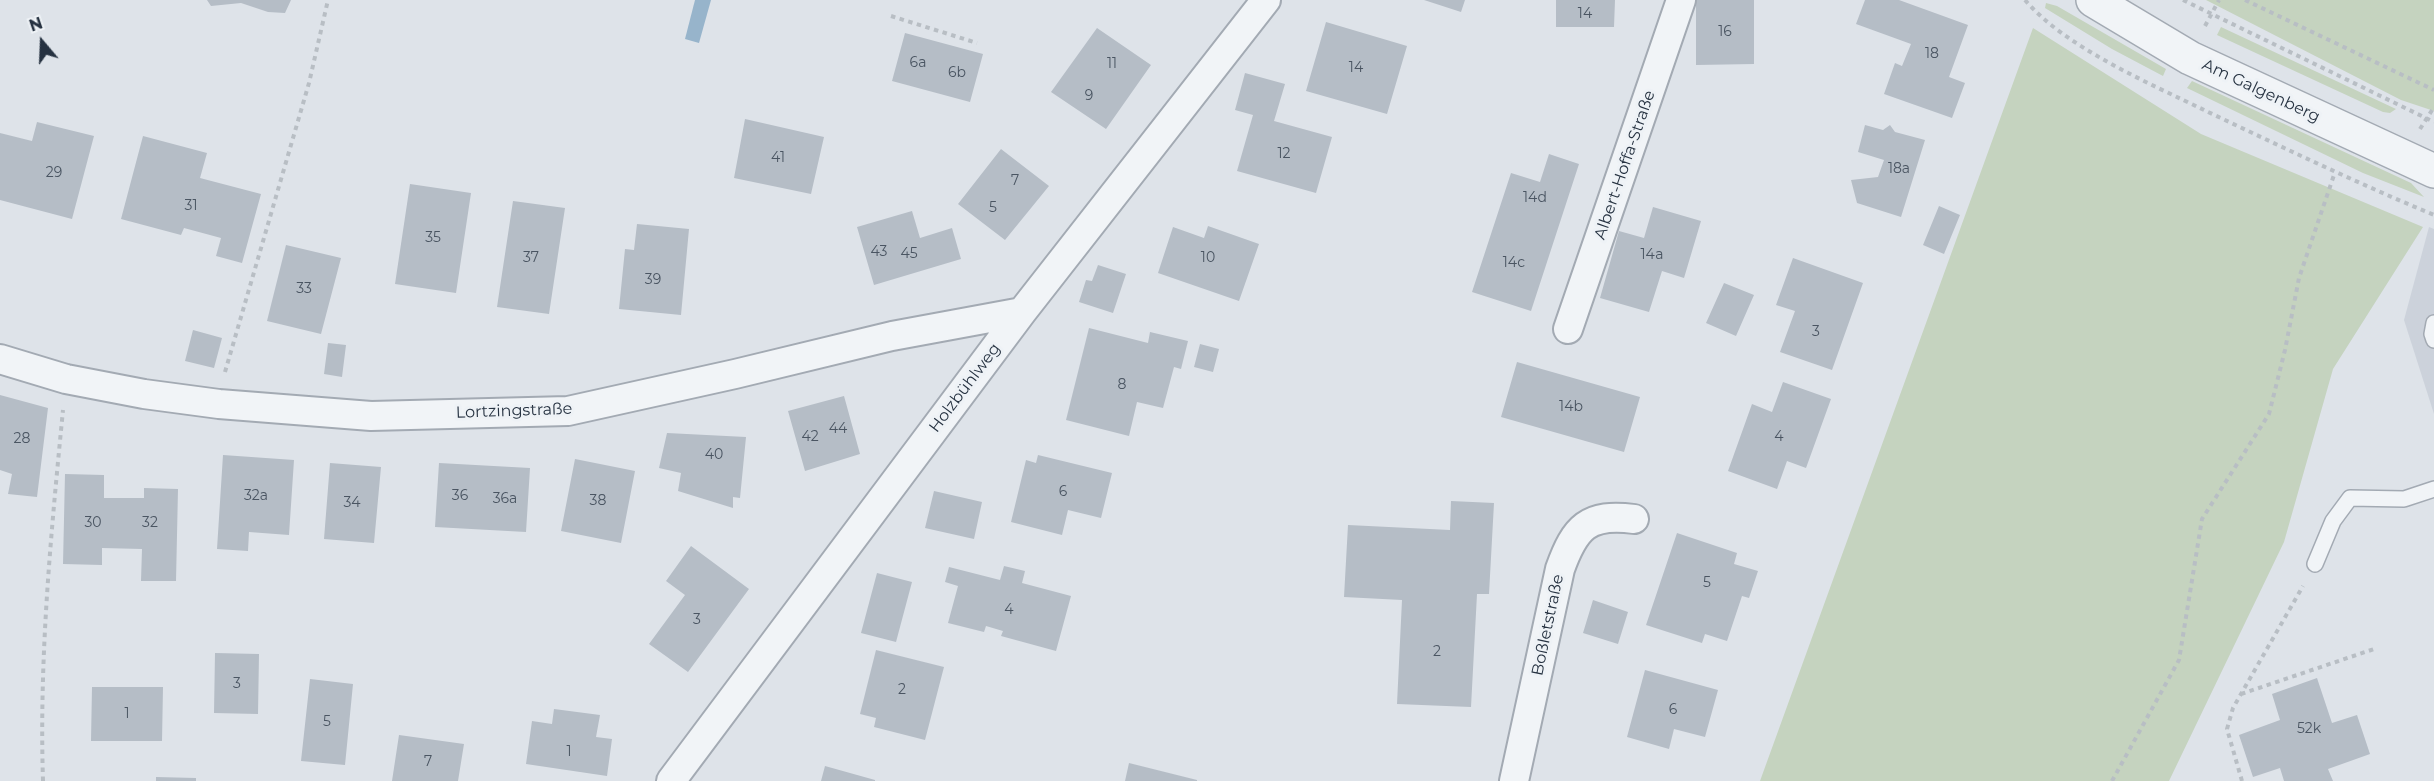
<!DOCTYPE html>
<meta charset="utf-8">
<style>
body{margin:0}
#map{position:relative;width:2434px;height:781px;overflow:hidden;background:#dee3e9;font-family:Montserrat,sans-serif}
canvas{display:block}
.north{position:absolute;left:12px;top:12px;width:60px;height:60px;-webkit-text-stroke:4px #eef2f6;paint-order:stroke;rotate:341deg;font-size:16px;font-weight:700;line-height:24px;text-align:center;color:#263241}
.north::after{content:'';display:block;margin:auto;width:21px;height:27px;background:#263241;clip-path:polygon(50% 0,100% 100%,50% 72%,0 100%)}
</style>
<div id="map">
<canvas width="2434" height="781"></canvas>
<div class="north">N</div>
</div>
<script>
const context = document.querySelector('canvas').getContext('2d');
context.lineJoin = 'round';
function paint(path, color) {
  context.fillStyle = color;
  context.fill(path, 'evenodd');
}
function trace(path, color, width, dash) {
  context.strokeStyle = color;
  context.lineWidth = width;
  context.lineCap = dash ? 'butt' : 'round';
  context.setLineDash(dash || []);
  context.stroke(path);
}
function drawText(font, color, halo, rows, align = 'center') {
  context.font = font + ' Montserrat,sans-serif';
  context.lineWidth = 6;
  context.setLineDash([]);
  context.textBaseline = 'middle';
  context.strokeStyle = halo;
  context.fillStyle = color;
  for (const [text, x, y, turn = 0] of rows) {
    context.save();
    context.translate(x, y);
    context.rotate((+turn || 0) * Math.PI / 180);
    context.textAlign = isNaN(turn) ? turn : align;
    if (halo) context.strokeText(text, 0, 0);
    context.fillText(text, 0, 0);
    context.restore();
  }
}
const built = new Path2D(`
 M2429 227 2434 229V414L2404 320Z`);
const green = new Path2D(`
 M2206 0H2434V111L2401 100Z
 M2046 3 2057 6 2166 69 2163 76 2112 49 2045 8Z
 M2221 27 2396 109 2390 113 2383 112 2217 35Z
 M2033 28 2201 134 2423 227 2333 369 2284 542 2169 781H1760Z
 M2192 81 2411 183 2424 197 2363 173 2187 88Z`);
const water = new Path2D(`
 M695 0H711L699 43 685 39Z`);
const building = new Path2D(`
 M207 0H291L285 13 268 12 241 3 211 6Z
 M1424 0H1465L1461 12Z
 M1556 0H1615L1614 27H1556Z
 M1696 0H1754V64L1696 65Z
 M1865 0H1899L1968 25 1949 77 1965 83 1952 118 1884 94 1895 63 1902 66 1911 44 1856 24Z
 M1326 22 1407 46 1387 114 1306 91Z
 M1097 28 1151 65 1106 129 1051 92Z
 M905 33 983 54 970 102 892 81Z
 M1245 73 1285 84 1274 121 1332 137 1316 193 1237 171 1253 115 1235 110Z
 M745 119 824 137 811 194 734 178Z
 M37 122 94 136 72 219 0 200V133L32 141Z
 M1865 125 1883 130 1890 125 1895 132 1925 140 1901 217 1857 203 1851 180 1878 177 1884 160 1858 152Z
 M143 136 207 153 200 178 261 194 242 263 216 256 221 238 184 228 181 235 121 219Z
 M1001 149 1049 186 1005 240 958 204Z
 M1549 154 1579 164 1531 311 1472 292 1511 173 1540 182Z
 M410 184 471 193 456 293 395 284Z
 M513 201 565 208 549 314 497 307Z
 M1939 206 1960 215 1944 254 1923 245Z
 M1653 207 1701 221 1684 278 1662 271 1649 312 1600 298 1619 231 1644 238Z
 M912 211 920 238 952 228 961 259 874 285 857 227Z
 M637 224 689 229 681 315 619 309 625 249 634 250Z
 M1208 226 1259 244 1239 301 1158 273 1173 227 1204 238Z
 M286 245 341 258 321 334 267 321Z
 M1793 258 1863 283 1832 370 1780 352 1795 311 1776 305Z
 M1098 265 1126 274 1113 313 1079 302 1086 280 1092 281Z
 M1724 283 1754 295 1736 336 1706 323Z
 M1089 328 1148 343 1150 332 1188 341 1181 369 1174 367 1163 408 1137 402 1129 436 1066 420Z
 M193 330 222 338 214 368 185 361Z
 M328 343 346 345 342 377 324 374Z
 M1200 344 1219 349 1213 372 1194 367Z
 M1517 362 1640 397 1624 452 1501 417Z
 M1783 382 1831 399 1806 468 1787 461 1777 489 1728 471 1752 404 1772 412Z
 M0 395 48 408 37 497 8 494 12 474 0 470Z
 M844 396 860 454 805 471 788 411Z
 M667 433 746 437 740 498 733 497V508L678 491 681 473 659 468Z
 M223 455 294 460 289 535 249 532 248 551 217 549Z
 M1038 455 1112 473 1101 518 1068 510 1062 535 1011 522 1026 460 1036 463Z
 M575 459 635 471 621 543 561 531Z
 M330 463 381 467 374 543 324 539Z
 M439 463 530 468 526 532 435 527Z
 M65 474 104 475V498H144V488L178 489 176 581H141L142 549 102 548V565L63 564Z
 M934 491 982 502 974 539 925 528Z
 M1451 501 1494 503 1489 594H1477L1471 707 1397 704 1402 600 1344 597 1348 525 1450 530Z
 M1677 533 1737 553 1734 564 1758 571 1749 598 1742 596 1727 641 1705 634 1702 643 1646 625Z
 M691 546 749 589 688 672 649 644 685 595 666 581Z
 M1004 566 1025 571 1022 583 1071 596 1056 651 1001 636 1003 631 986 626 984 632 948 623 958 586 945 582 949 567 1000 580Z
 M877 573 912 582 896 642 861 633Z
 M1593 600 1628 612 1618 644 1583 633Z
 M876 650 944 667 925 740 874 727 876 718 860 714Z
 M215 653 259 654 258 714 214 713Z
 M1645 670 1718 690 1705 737 1674 729 1669 749 1627 737Z
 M2317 678 2332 723 2357 715 2370 754 2328 769 2333 781H2284L2280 768 2253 777 2239 735 2280 720 2272 694Z
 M310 679 353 684 345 765 301 761Z
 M92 687H163L162 741H91Z
 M554 709 600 715 596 737 612 739 607 776 526 764 532 721 552 724Z
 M399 735 464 744 458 781H392Z
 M1129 763 1197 780V781H1125Z
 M825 766 875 780V781H821Z
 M156 777 196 778V781H156Z`);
const path = new Path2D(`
 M2025 0C2066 48 2149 83 2206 111 2282 147 2357 183 2434 215
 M2183 0 2434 122
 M2245 0 2434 90
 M891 16 977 43
 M2205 26 2219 0
 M2420 129 2434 107
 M225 372 309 83 328 0
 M2241 694 2374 649
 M43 781C39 657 51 533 63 410
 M2112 781 2179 660 2202 519 2269 414 2285 350 2299 278 2335 172
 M2242 781 2227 729 2233 708 2303 586`);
const service = new Path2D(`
 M2434 323 2432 334 2434 340
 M2315 564 2333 521 2350 498 2404 499 2434 489`);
const minor = new Path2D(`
 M1568 329 1681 0
 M0 359 66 379 144 394 219 404 371 416 568 411 735 374 892 336 1022 312
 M671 781 1022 312 1266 0
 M1514 781 1560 569C1575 527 1588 513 1634 519`);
const tertiary = new Path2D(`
 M2093 0 2190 58 2434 171`);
const numberNames = [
 ["14",1585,14],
 ["16",1725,32],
 ["18",1932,54],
 ["6a",918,63],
 ["11",1112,64],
 ["14",1356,68],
 ["6b",957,73],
 ["9",1089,96],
 ["12",1284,154],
 ["41",778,158],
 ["18a",1899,169],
 ["29",54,173],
 ["7",1015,181],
 ["14d",1535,198],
 ["31",191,206],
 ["5",993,208],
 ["35",433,238],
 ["43",879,252],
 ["45",909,254],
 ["14a",1652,255],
 ["37",531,258],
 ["10",1208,258],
 ["14c",1514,263],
 ["39",653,280],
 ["33",304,289],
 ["3",1816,332],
 ["8",1122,385],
 ["14b",1571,407],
 ["44",838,429],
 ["42",810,437],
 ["4",1779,437],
 ["28",22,439],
 ["40",714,455],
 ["6",1063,492],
 ["32a",256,496],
 ["36",460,496],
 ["36a",505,499],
 ["38",598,501],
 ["34",352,503],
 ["30",93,523],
 ["32",150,523],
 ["5",1707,583],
 ["4",1009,610],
 ["3",697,620],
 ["2",1437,652],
 ["3",237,684],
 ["2",902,690],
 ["6",1673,710],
 ["1",127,714],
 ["5",327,722],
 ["52k",2309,729],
 ["1",569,752],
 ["7",428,762]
];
const streetNames = [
 ["Am Galgenberg",2261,91,25],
 ["Albert-Hoffa-Straße",1625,165,-71],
 ["Holzbühlweg",965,388,-53],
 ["Lortzingstraße",514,411,-2],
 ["Boßletstraße",1548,625,-78]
];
paint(built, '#ccd2db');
paint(green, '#c5d3bf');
paint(water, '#97b4cb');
paint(building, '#b5bdc6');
trace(service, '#a3aab3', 18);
trace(minor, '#a3aab3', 32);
trace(tertiary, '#a3aab3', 36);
trace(path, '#b8bec4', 4, [4.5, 4.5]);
trace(service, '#f1f4f7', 15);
trace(minor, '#f1f4f7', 28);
trace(tertiary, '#f1f4f7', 33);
drawText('14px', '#4a5562', null, numberNames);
drawText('16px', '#263241', '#eef2f6', streetNames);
</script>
